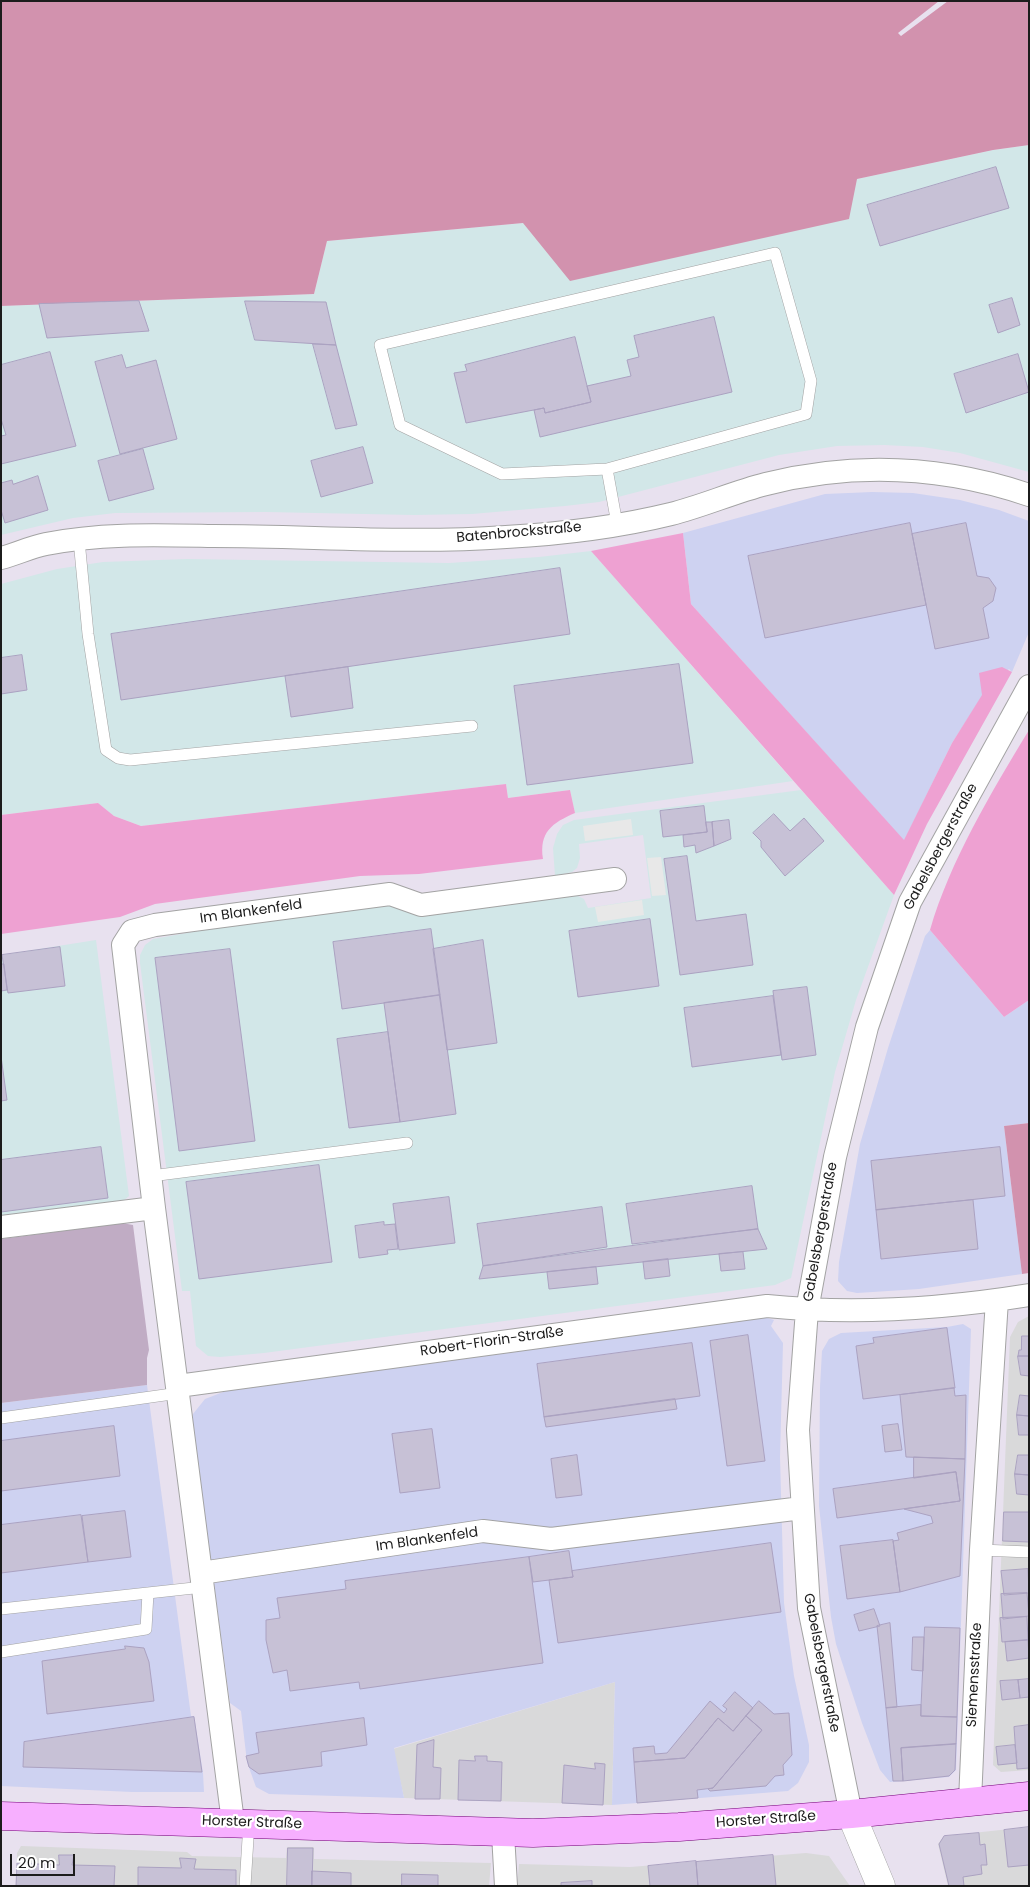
<!DOCTYPE html>
<meta charset="utf-8">
<style>
body{margin:0}
#map{position:relative;width:1030px;height:1887px;overflow:hidden;background:#e8e1ef;font-family:Poppins,sans-serif}
canvas{display:block}
.frame{position:absolute;inset:0;border:2px solid #1c1c1c;pointer-events:none}
.scale{position:absolute;left:10px;top:1854px;width:65px;height:22px;box-sizing:border-box;border:2px solid #1c1c1c;border-top:0;padding-left:6px;font-size:15px;line-height:18px;white-space:nowrap;color:#1c1c1c;-webkit-text-stroke:4px #fff;paint-order:stroke}
</style>
<div id="map">
<canvas width="1030" height="1887"></canvas>
<div class="frame"></div>
<div class="scale">20 m</div>
</div>
<script>
const context = document.querySelector('canvas').getContext('2d');
context.lineJoin = 'round';
function paint(path, color) {
  context.fillStyle = color;
  context.fill(path, 'evenodd');
}
function trace(path, color, width, dash) {
  context.strokeStyle = color;
  context.lineWidth = width;
  context.lineCap = dash ? 'butt' : 'round';
  context.setLineDash(dash || []);
  context.stroke(path);
}
function drawText(font, color, halo, rows, align = 'center') {
  context.font = font + ' Poppins,sans-serif';
  context.lineWidth = 4.5;
  context.setLineDash([]);
  context.textBaseline = 'middle';
  context.strokeStyle = halo;
  context.fillStyle = color;
  for (const [text, x, y, turn = 0] of rows) {
    context.save();
    context.translate(x, y);
    context.rotate((+turn || 0) * Math.PI / 180);
    context.textAlign = isNaN(turn) ? turn : align;
    if (halo) context.strokeText(text, 0, 0);
    context.fillText(text, 0, 0);
    context.restore();
  }
}
const residential = new Path2D(`
 M1029 1316V1770L1001 1772 993 1765 1010 1337 1018 1322Z
 M615 1682 612 1805 404 1798 393 1749Z
 M1029 1827V1886H948L938 1844 944 1836Z
 M21 1846 187 1852 192 1856 286 1858 287 1847H314V1859L491 1863 489 1886H16L17 1853Z
 M806 1853 829 1856 850 1886H517L519 1864 630 1867Z`);
const commercial = new Path2D(`
 M872 492 913 493 960 500 999 510 1029 521V632L1012 672 1009 669 983 695 952 743 904 841 691 604 683 533 825 494Z
 M930 930 1004 1017 1029 1000V1123L1004 1126 1022 1274 919 1289 857 1293 847 1291 838 1281 839 1262 860 1144 888 1048 925 936Z
 M764 1317 774 1320 771 1326 783 1343 780 1457 784 1603 794 1676 809 1745V1762L798 1783 788 1791 612 1805 615 1682 394 1748 404 1798 269 1794 256 1787 247 1762 241 1711 230 1703 210 1554 192 1421 193 1414 205 1399 231 1389Z
 M963 1324 971 1329 956 1770 949 1777 890 1782 880 1770 862 1723 836 1644 831 1617 819 1506 820 1387 822 1351 829 1339 841 1333 947 1327Z
 M147 1385 191 1716H194L203 1773 204 1792H132L1 1786V1403Z`);
const industrial = new Path2D(`
 M1029 145V472L960 453 923 447 884 445 837 446 779 455 599 502 565 506 472 514 414 515 266 512 115 513 73 518 1 535V306L314 294 327 241 523 223 857 179 993 150Z
 M591 551 793 781 575 813 570 790 508 798 506 784 141 826 114 816 98 803 1 815V584L57 569 103 562 187 559 449 563 539 557Z
 M801 790 894 895 856 1000 835 1072 791 1278 775 1285 264 1353 220 1357 208 1356 196 1346 190 1291H182L140 963V955L145 945 153 939 209 929 397 903 416 915 574 894 584 899 588 908 651 898 643 835 579 844 580 858 577 868 572 872 555 876 553 848 557 834 563 825 574 820Z
 M96 940 129 1196 122 1202 1 1218V955Z`);
const construction = new Path2D(`
 M122 1223 133 1225 149 1350 147 1358V1385L1 1403V1239Z`);
const grass = new Path2D(`
 M683 533 691 604 904 840 952 743 982 695 979 673 1002 667 1012 672 927 824 894 895 591 551Z
 M1029 730V1000L1004 1017 930 930C950 861 992 791 1029 730Z
 M506 784 508 798 570 790 575 813C552 823 539 832 543 859L419 874 360 876 155 904 120 917 1 934V815L98 803 114 816 141 826Z`);
const forest = new Path2D(`
 M1 1H939L898 33 901 36 948 1H1029V145L993 150 857 179 849 219 570 281 523 223 327 241 314 294 1 306Z
 M1029 1123V1273L1022 1274 1004 1126Z`);
const parking = new Path2D(`
 M631 819 633 835 585 841 583 826Z
 M661 857 666 895 652 896 647 858Z
 M642 900 644 915 598 922 595 907Z`);
const building = new Path2D(`
 M996 167 1009 208 880 246 867 205Z
 M1012 298 1020 325 998 333 989 305Z
 M139 301 149 331 47 338 39 304Z
 M245 301 326 302 336 345 255 340Z
 M714 317 732 392 540 437 534 410 544 408 545 413 591 402 587 386 631 376 627 360 639 357 634 336Z
 M575 337 591 402 545 413 544 408 466 423 454 373 467 371 465 365Z
 M313 344 336 345 357 425 336 429Z
 M50 352 76 446 1 464V436L6 435 1 419V365Z
 M1018 354 1029 392 966 413 954 374Z
 M122 355 126 368 156 360 177 439 120 454 95 362Z
 M363 447 373 483 321 497 311 461Z
 M143 449 154 489 109 501 98 461Z
 M38 476 48 510 5 523 1 510V483L12 480 13 484Z
 M910 523 926 605 765 638 748 556Z
 M966 523 977 576 989 578 996 588 993 601 983 608 989 638 935 649 912 534Z
 M560 568 570 634 121 700 111 634Z
 M22 655 27 690 1 694V658Z
 M679 664 693 763 527 785 514 686Z
 M348 667 353 708 291 717 285 676Z
 M704 806 707 832 663 837 660 811Z
 M774 814 790 831 804 818 824 841 785 876 761 847V841L753 833Z
 M729 820 731 839 714 846 712 822Z
 M706 822H712L714 846 696 853 695 845 684 847 683 835 707 832Z
 M687 856 696 921 746 914 753 965 680 975 664 859Z
 M650 919 659 986 578 997 569 931Z
 M431 929 440 995 342 1009 333 942Z
 M483 940 497 1043 447 1050 433 949Z
 M60 947 65 986 8 993 2 955Z
 M230 949 255 1141 179 1151 155 958Z
 M1 964H4L7 990 1 991Z
 M807 987 816 1055 782 1060 773 991Z
 M440 995 456 1114 400 1122 384 1003Z
 M773 996 781 1055 692 1067 684 1008Z
 M388 1032 400 1122 349 1128 337 1039Z
 M1 1056 7 1100 1 1101Z
 M101 1147 108 1198 1 1212V1160Z
 M1000 1147 1005 1196 876 1210 871 1161Z
 M319 1165 332 1262 199 1279 186 1182Z
 M752 1186 758 1229 632 1244 626 1204Z
 M449 1197 455 1243 399 1250 393 1204Z
 M973 1200 978 1249 881 1259 876 1210Z
 M602 1207 607 1247 483 1266 477 1224Z
 M384 1222V1225L395 1224 398 1249 387 1250 388 1254 359 1258 355 1226Z
 M758 1229 767 1249 479 1279 483 1266Z
 M743 1252 745 1269 721 1271 719 1254Z
 M668 1259 670 1276 645 1279 643 1262Z
 M596 1267 598 1284 549 1289 547 1272Z
 M947 1328 955 1388 863 1399 856 1346 874 1343 873 1338Z
 M748 1335 765 1461 727 1466 710 1341Z
 M1022 1336H1029V1356H1018L1019 1350H1021Z
 M692 1343 700 1396 544 1417 537 1364Z
 M1018 1356H1029V1376L1021 1375Z
 M954 1388 955 1396 966 1395 965 1459 906 1457 900 1395Z
 M1020 1395 1029 1396V1416L1017 1415Z
 M675 1399 677 1409 546 1427 544 1417Z
 M1017 1415 1029 1416V1435H1019Z
 M898 1424 902 1450 885 1452 882 1426Z
 M114 1426 120 1476 1 1491V1441Z
 M432 1429 440 1488 400 1493 392 1434Z
 M577 1455 582 1495 556 1498 551 1459Z
 M1018 1455H1029V1475L1015 1474Z
 M914 1457 965 1459 960 1576 900 1592 893 1541 899 1540 897 1533 933 1523 931 1516 904 1509 960 1501 956 1472 914 1478Z
 M956 1472 960 1501 837 1518 833 1489Z
 M1015 1474 1029 1475V1495L1017 1494Z
 M125 1511 131 1557 88 1562 82 1516Z
 M1004 1512H1029V1542L1003 1541Z
 M81 1515 88 1562 1 1573V1525Z
 M893 1540 900 1592 847 1599 840 1546Z
 M771 1543 781 1612 558 1643 549 1580 573 1577 572 1571Z
 M569 1551 573 1577 533 1582 529 1557Z
 M529 1557 543 1663 360 1689 359 1682 290 1691 287 1670 273 1673 266 1640V1620L280 1618 277 1598 346 1589 345 1581Z
 M1028 1569 1029 1593 1004 1595 1001 1571Z
 M1027 1593 1029 1616 1003 1619 1001 1594Z
 M874 1609 880 1626 859 1631 854 1615Z
 M1027 1617 1028 1640 1002 1642 1000 1618Z
 M890 1623 897 1707 886 1708 877 1626Z
 M925 1627 960 1628 957 1717 921 1716Z
 M913 1637H924L923 1671 912 1670Z
 M1028 1640 1029 1658 1007 1661 1005 1642Z
 M125 1646 144 1648 149 1662 154 1701 47 1714 42 1661 125 1649Z
 M1029 1679V1697L1020 1698 1018 1680Z
 M1018 1680 1020 1698 1002 1700 1000 1681Z
 M735 1692 753 1708 733 1731 718 1718 685 1758 634 1762 633 1748 654 1746 655 1754 667 1753 710 1701 724 1713 727 1709 723 1706Z
 M759 1701 774 1714 789 1713 792 1755 783 1765 784 1775 775 1776 766 1786 710 1791 708 1789 713 1788 762 1730 746 1716Z
 M921 1705V1716L957 1717 956 1744 901 1748 903 1781H893L886 1708Z
 M746 1716 762 1730 713 1788 697 1790 698 1798 637 1803 634 1762 685 1758 718 1718 733 1731Z
 M194 1717 202 1772 23 1767 24 1742Z
 M364 1718 367 1745 321 1752 322 1766 259 1774 249 1767 246 1756 259 1753 256 1733Z
 M1029 1725V1768L1017 1769 1014 1727Z
 M434 1740 433 1767 441 1768 440 1799H415L417 1745Z
 M956 1744 955 1770 949 1776 903 1781 901 1748Z
 M1015 1745 1017 1763 998 1765 996 1747Z
 M475 1756H487V1761L502 1762 501 1801 458 1800 459 1760 475 1761Z
 M595 1763 605 1764 603 1805 562 1803 564 1765 595 1769Z
 M1029 1827V1865L1008 1867 1004 1830Z
 M979 1833 980 1845 985 1844 987 1865H981L982 1874 963 1877 964 1886H949L939 1844 944 1836Z
 M288 1848H313L312 1886H287Z
 M59 1855H74L72 1865 115 1866 114 1886H16L17 1863 59 1865Z
 M773 1855 776 1886H698L696 1862Z
 M180 1858 196 1859 194 1869 236 1870V1886H138V1867L181 1868Z
 M696 1861 698 1886H650L648 1866Z
 M312 1871 351 1873V1886H312Z
 M402 1874 438 1875V1886H402Z
 M592 1881V1886H561V1883Z`);
const service = new Path2D(`
 M607 469 502 474 400 425 380 345 775 253 811 381 806 414 607 469 617 524
 M79 540 88 634 106 750 118 758 130 760 472 726
 M151 1176 407 1143
 M1 1418 179 1393
 M981 1550 1029 1552
 M1 1609 203 1587
 M1 1652 146 1629 148 1593
 M245 1886 249 1823`);
const minor = new Path2D(`
 M1 558C16 554 31 547 46 544 101 533 157 535 213 536 310 536 408 544 506 537 560 534 618 527 671 514 703 506 734 492 766 484 854 462 943 466 1029 495
 M1 1227 154 1208
 M178 1386 767 1306C854 1315 942 1309 1029 1295
 M201 1573 483 1531 551 1539 802 1508
 M970 1801 981 1550 997 1300
 M851 1814 809 1608 798 1430 807 1310 835 1157 867 1027 910 902 1029 686
 M233 1822 154 1208 123 945 132 931 155 925 390 894 421 905 615 879
 M503 1834 506 1886`);
const tertiary = new Path2D(`
 M851 1814 881 1886`);
const secondary = new Path2D(`
 M1 1816 533 1833 679 1827 851 1814 1029 1796`);
const streetNames = [
 ["Batenbrockstraße",519,533,-5],
 ["Gabelsbergerstraße",941,847,-62],
 ["Im Blankenfeld",251,912,-8],
 ["Gabelsbergerstraße",821,1232,-80],
 ["Robert-Florin-Straße",492,1342,-8],
 ["Im Blankenfeld",427,1540,-8],
 ["Gabelsbergerstraße",821,1663,79],
 ["Siemensstraße",975,1675,-87],
 ["Horster Straße",766,1820,-4],
 ["Horster Straße",252,1823,2]
];
paint(residential, '#d9d9da');
paint(commercial, '#ced2f1');
paint(industrial, '#d2e7e8');
paint(construction, '#c0acc4');
paint(grass, '#eea1d2');
paint(forest, '#d292ae');
paint(parking, '#e8e8e8');
paint(building, '#c7c1d6');
trace(building, '#aba2c1', 1);
trace(service, '#a3a3a3', 12);
trace(minor, '#a3a3a3', 24);
trace(tertiary, '#a3a3a3', 29);
trace(secondary, '#720076', 29);
trace(service, '#fff', 11);
trace(minor, '#fff', 22);
trace(tertiary, '#fff', 28);
trace(secondary, '#f7afff', 28);
drawText('14px', '#1c1c1c', '#fff', streetNames);
</script>
